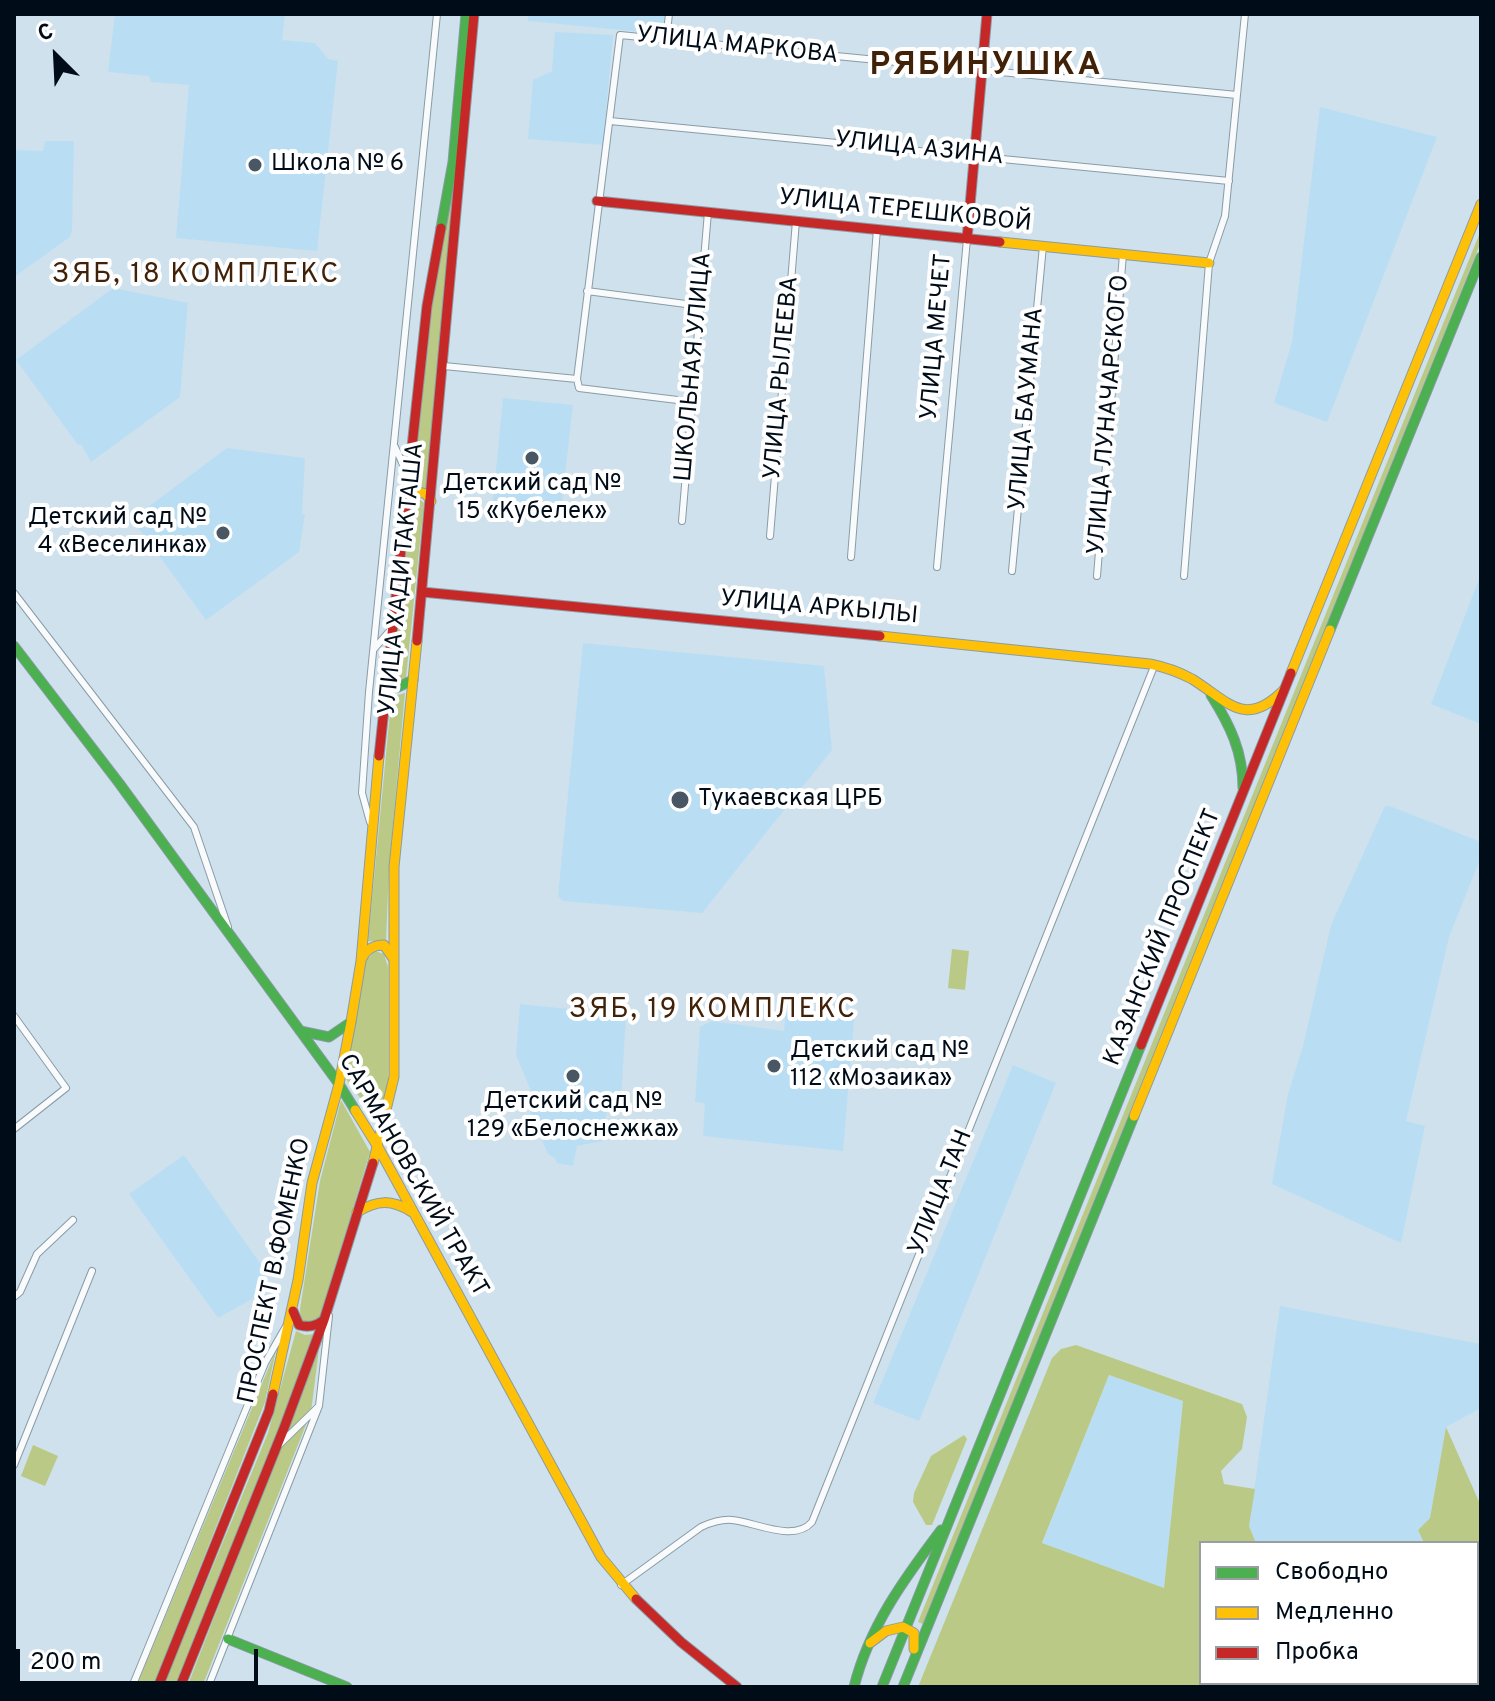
<!DOCTYPE html>
<meta charset="utf-8">
<style>
body{margin:0}
#map{position:relative;width:1495px;height:1701px;overflow:hidden;background:#cfe1ec;font-family:Overpass,sans-serif}
canvas{display:block}
.frame{position:absolute;inset:0;border:16px solid #000d19;pointer-events:none}
.legend{position:absolute;left:1199px;top:1541px;width:280px;height:144px;box-sizing:border-box;background:#fff;border:2px solid #999ea3;margin:0;padding:10px 14px;list-style:none;font-size:24px;color:#000d19}
.legend li{display:flex;align-items:center;gap:16px;height:40px}
.legend b{width:40px;border:2px solid #999ea3}
.north{position:absolute;left:16px;top:16px;width:80px;height:80px;-webkit-text-stroke:6px #fff;paint-order:stroke;rotate:336deg;font-size:22px;font-weight:700;line-height:32px;text-align:center;color:#000d19}
.north::after{content:'';display:block;margin:auto;width:28px;height:36px;background:#000d19;clip-path:polygon(50% 0,100% 100%,50% 72%,0 100%)}
.scale{position:absolute;left:16px;top:1649px;width:242px;height:36px;box-sizing:border-box;border:4px solid #000d19;border-top:0;padding-left:10px;font-size:24px;line-height:28px;white-space:nowrap;color:#000d19;-webkit-text-stroke:6px #fff;paint-order:stroke}
</style>
<div id="map">
<canvas width="1495" height="1701"></canvas>
<div class="frame"></div>
<ul class="legend">
<li><b style="height:10px;background:#4caf50"></b>Свободно</li>
<li><b style="height:10px;background:#ffc107"></b>Медленно</li>
<li><b style="height:10px;background:#c62828"></b>Пробка</li>
</ul>
<div class="north">С</div>
<div class="scale">200 m</div>
</div>
<script>
const context = document.querySelector('canvas').getContext('2d');
context.lineJoin = 'round';
function paint(path, color) {
  context.fillStyle = color;
  context.fill(path, 'evenodd');
}
function trace(path, color, width, dash) {
  context.strokeStyle = color;
  context.lineWidth = width;
  context.lineCap = dash ? 'butt' : 'round';
  context.setLineDash(dash || []);
  context.stroke(path);
}
function drawText(font, color, halo, rows, align = 'center') {
  context.font = font + ' Overpass,sans-serif';
  context.lineWidth = 8;
  context.setLineDash([]);
  context.textBaseline = 'middle';
  context.strokeStyle = halo;
  context.fillStyle = color;
  for (const [text, x, y, turn = 0] of rows) {
    context.save();
    context.translate(x, y);
    context.rotate((+turn || 0) * Math.PI / 180);
    context.textAlign = isNaN(turn) ? turn : align;
    if (halo) context.strokeText(text, 0, 0);
    context.fillText(text, 0, 0);
    context.restore();
  }
}
const built = new Path2D(`
 M115 14H285L282 40 315 43 328 59 338 61 317 251 176 238 189 85 151 82 149 76 108 72Z
 M528 14H665L663 34 528 21Z
 M555 32 613 35 603 145 528 139 533 80 552 71Z
 M1320 107 1437 137 1327 422 1274 403 1292 342Z
 M45 141H74L72 230 70 237 14 277V150L43 151Z
 M113 288 188 303 180 397 91 462 81 444 78 445 16 360Z
 M503 398 573 405 560 518 492 511Z
 M227 448 305 458 302 514 305 515 299 552 206 620 132 519Z
 M1481 574V724L1431 704Z
 M583 643 824 666 832 750 702 913 563 901 558 896Z
 M1385 806H1390L1481 842V857L1449 937 1406 1121 1425 1126 1401 1243 1272 1184 1288 1094 1303 1046 1331 925Z
 M520 1004 626 1015 621 1100 608 1099 603 1141 577 1146 573 1166 557 1163 555 1158 548 1154 530 1112 532 1107 528 1098 533 1096 516 1055Z
 M786 1011 854 1019 843 1151 703 1136 705 1103 695 1102 700 1027 712 1021 784 1031Z
 M1013 1065 1056 1083 919 1421 873 1403Z
 M184 1155 262 1266 268 1286 266 1291 218 1318 129 1194Z
 M1280 1306 1481 1344V1408L1446 1427 1430 1518 1418 1530 1424 1543H1256L1249 1526Z
 M1109 1375 1183 1401 1164 1588 1042 1544Z`);
const green = new Path2D(`
 M454 174H456L426 490 420 486 413 488 435 273Z
 M1481 230V242L923 1624 918 1622Z
 M417 497 424 503 406 678 396 680 393 674 412 500Z
 M392 692 398 695 405 693 389 868 386 942 368 941Z
 M952 949 969 951 965 990 948 988Z
 M375 951 384 954 388 967V1083L379 1123 346 1079 366 961Z
 M341 1100 370 1152 319 1321 315 1324 301 1321 300 1309 320 1181Z
 M296 1331 305 1335 315 1334 285 1418 175 1687H163L268 1433Z
 M1076 1345 1242 1404 1247 1417 1242 1449 1221 1471 1224 1484 1255 1489 1249 1526 1256 1543H1201V1683H1477V1543H1424L1418 1530 1430 1518 1446 1427 1481 1506V1687H918L1052 1358 1061 1349ZM1109 1375 1183 1401 1164 1588 1042 1543Z
 M319 1349 311 1412 202 1687H187Z
 M276 1350 265 1402 153 1687H136Z
 M964 1435 967 1439 932 1525H926L913 1502 914 1493 931 1456Z
 M33 1445 58 1456 45 1486 21 1476Z`);
const street = new Path2D(`
 M666 40 669 14
 M610 121 1229 181
 M587 291 701 306
 M444 366 577 379
 M694 402 579 388 577 379 620 35 1237 95
 M395 447 407 473
 M682 521 708 212
 M770 536 796 221
 M851 557 877 229
 M937 567 967 239
 M1012 571 1043 246
 M1097 576 1123 254
 M1184 576 1209 263 1225 216 1245 14
 M14 593 194 827 228 927
 M374 649 393 627
 M370 822 362 793 369 692 437 14
 M14 1016 66 1088 14 1129
 M14 1297 20 1292 37 1254 73 1220
 M280 1444 318 1407
 M14 1465 92 1271
 M621 1585 701 1527C710 1523 721 1519 732 1520 755 1522 794 1543 812 1522L1155 664
 M132 1687 265 1363 285 1328
 M208 1687 319 1406 329 1316`);
const fast = new Path2D(`
 M441 228 453 162 466 14
 M1330 630 1481 257
 M14 646 119 783 339 1084 355 1110
 M389 676 398 687 413 680
 M1211 695C1230 725 1243 752 1243 788
 M300 1031 329 1037 351 1022
 M228 1639 347 1687
 M854 1687C869 1627 904 1579 941 1530
 M882 1687 1141 1045
 M903 1687 1134 1116`);
const slow = new Path2D(`
 M1000 242 1209 263
 M407 499 419 492 426 494 431 501
 M880 636 1150 664C1165 667 1179 672 1192 679 1229 702 1245 729 1284 690
 M1291 673 1481 204
 M362 958C367 949 373 945 384 945L393 958
 M355 1110 378 1147 601 1557 636 1599
 M1134 1116 1330 630
 M373 1163 394 1077V867L417 641
 M357 1212C378 1200 391 1199 412 1212
 M273 1394 298 1280 312 1183 339 1084 351 1022 361 961 379 756
 M870 1643 886 1631 903 1627 914 1633V1649`);
const jam = new Path2D(`
 M597 201 1000 242
 M967 239 987 14
 M422 592 880 636
 M417 641 474 14
 M379 756 427 306 441 228
 M1141 1045 1291 673
 M293 1311 299 1325C309 1328 316 1326 324 1320
 M636 1599 681 1642 737 1687
 M158 1687 269 1411 273 1394
 M180 1687 284 1428 324 1320 373 1163`);
const markers = [
 [255,165,8,"#485763"],
 [532,458,8,"#485763"],
 [223,533,8,"#485763"],
 [680,800,10,"#485763"],
 [774,1066,8,"#485763"],
 [573,1076,8,"#485763"]
];
const streetNames = [
 ["УЛИЦА МАРКОВА",737,47,6],
 ["УЛИЦА АЗИНА",919,150,6],
 ["УЛИЦА ТЕРЕШКОВОЙ",905,212,6],
 ["УЛИЦА МЕЧЕТ",938,337,-85],
 ["ШКОЛЬНАЯ УЛИЦА",695,367,-85],
 ["УЛИЦА РЫЛЕЕВА",783,378,-85],
 ["УЛИЦА БАУМАНА",1028,409,-85],
 ["УЛИЦА ЛУНАЧАРСКОГО",1110,415,-85],
 ["УЛИЦА ХАДИ ТАКТАША",403,579,-84],
 ["УЛИЦА АРКЫЛЫ",819,609,5],
 ["КАЗАНСКИЙ ПРОСПЕКТ",1164,938,-68],
 ["САРМАНОВСКИЙ ТРАКТ",412,1176,60],
 ["УЛИЦА ТАН",942,1193,-68],
 ["ПРОСПЕКТ В.ФОМЕНКО",276,1271,-78]
];
const poiNames = [
 ["Школа № 6",271,165],
 ["Детский сад №",532,485,"center"],
 ["15 «Кубелек»",532,513,"center"],
 ["Детский сад №",207,519,"right"],
 ["4 «Веселинка»",207,547,"right"],
 ["Тукаевская ЦРБ",698,800],
 ["Детский сад №",790,1052],
 ["112 «Мозаика»",790,1080],
 ["Детский сад №",573,1103,"center"],
 ["129 «Белоснежка»",573,1131,"center"]
];
const quarterNames = [
 ["ЗЯБ, 18 КОМПЛЕКС",196,276],
 ["ЗЯБ, 19 КОМПЛЕКС",713,1011]
];
const districtNames = [
 ["РЯБИНУШКА",986,68]
];
paint(built, '#b9def4');
paint(green, '#baca86');
trace(street, '#899ca6', 8);
trace(fast, '#899ca6', 11);
trace(slow, '#899ca6', 11);
trace(jam, '#899ca6', 11);
trace(street, '#f8fafc', 6);
trace(fast, '#4caf50', 9);
trace(slow, '#ffc107', 9);
trace(jam, '#c62828', 9);
for (const [x, y, r, color] of markers) {
  const dot = new Path2D();
  dot.arc(x, y, r, 0, 2 * Math.PI);
  context.fillStyle = color;
  context.fill(dot);
  trace(dot, '#fff', 3);
}
drawText('24px', '#000d19', '#fff', streetNames);
drawText('24px', '#000d19', '#fff', poiNames, 'left');
context.letterSpacing = '2px';
drawText('28px', '#412209', '#fff', quarterNames);
context.letterSpacing = '0px';
context.letterSpacing = '2px';
drawText('bold 32px', '#412209', '#fff', districtNames);
context.letterSpacing = '0px';
</script>
